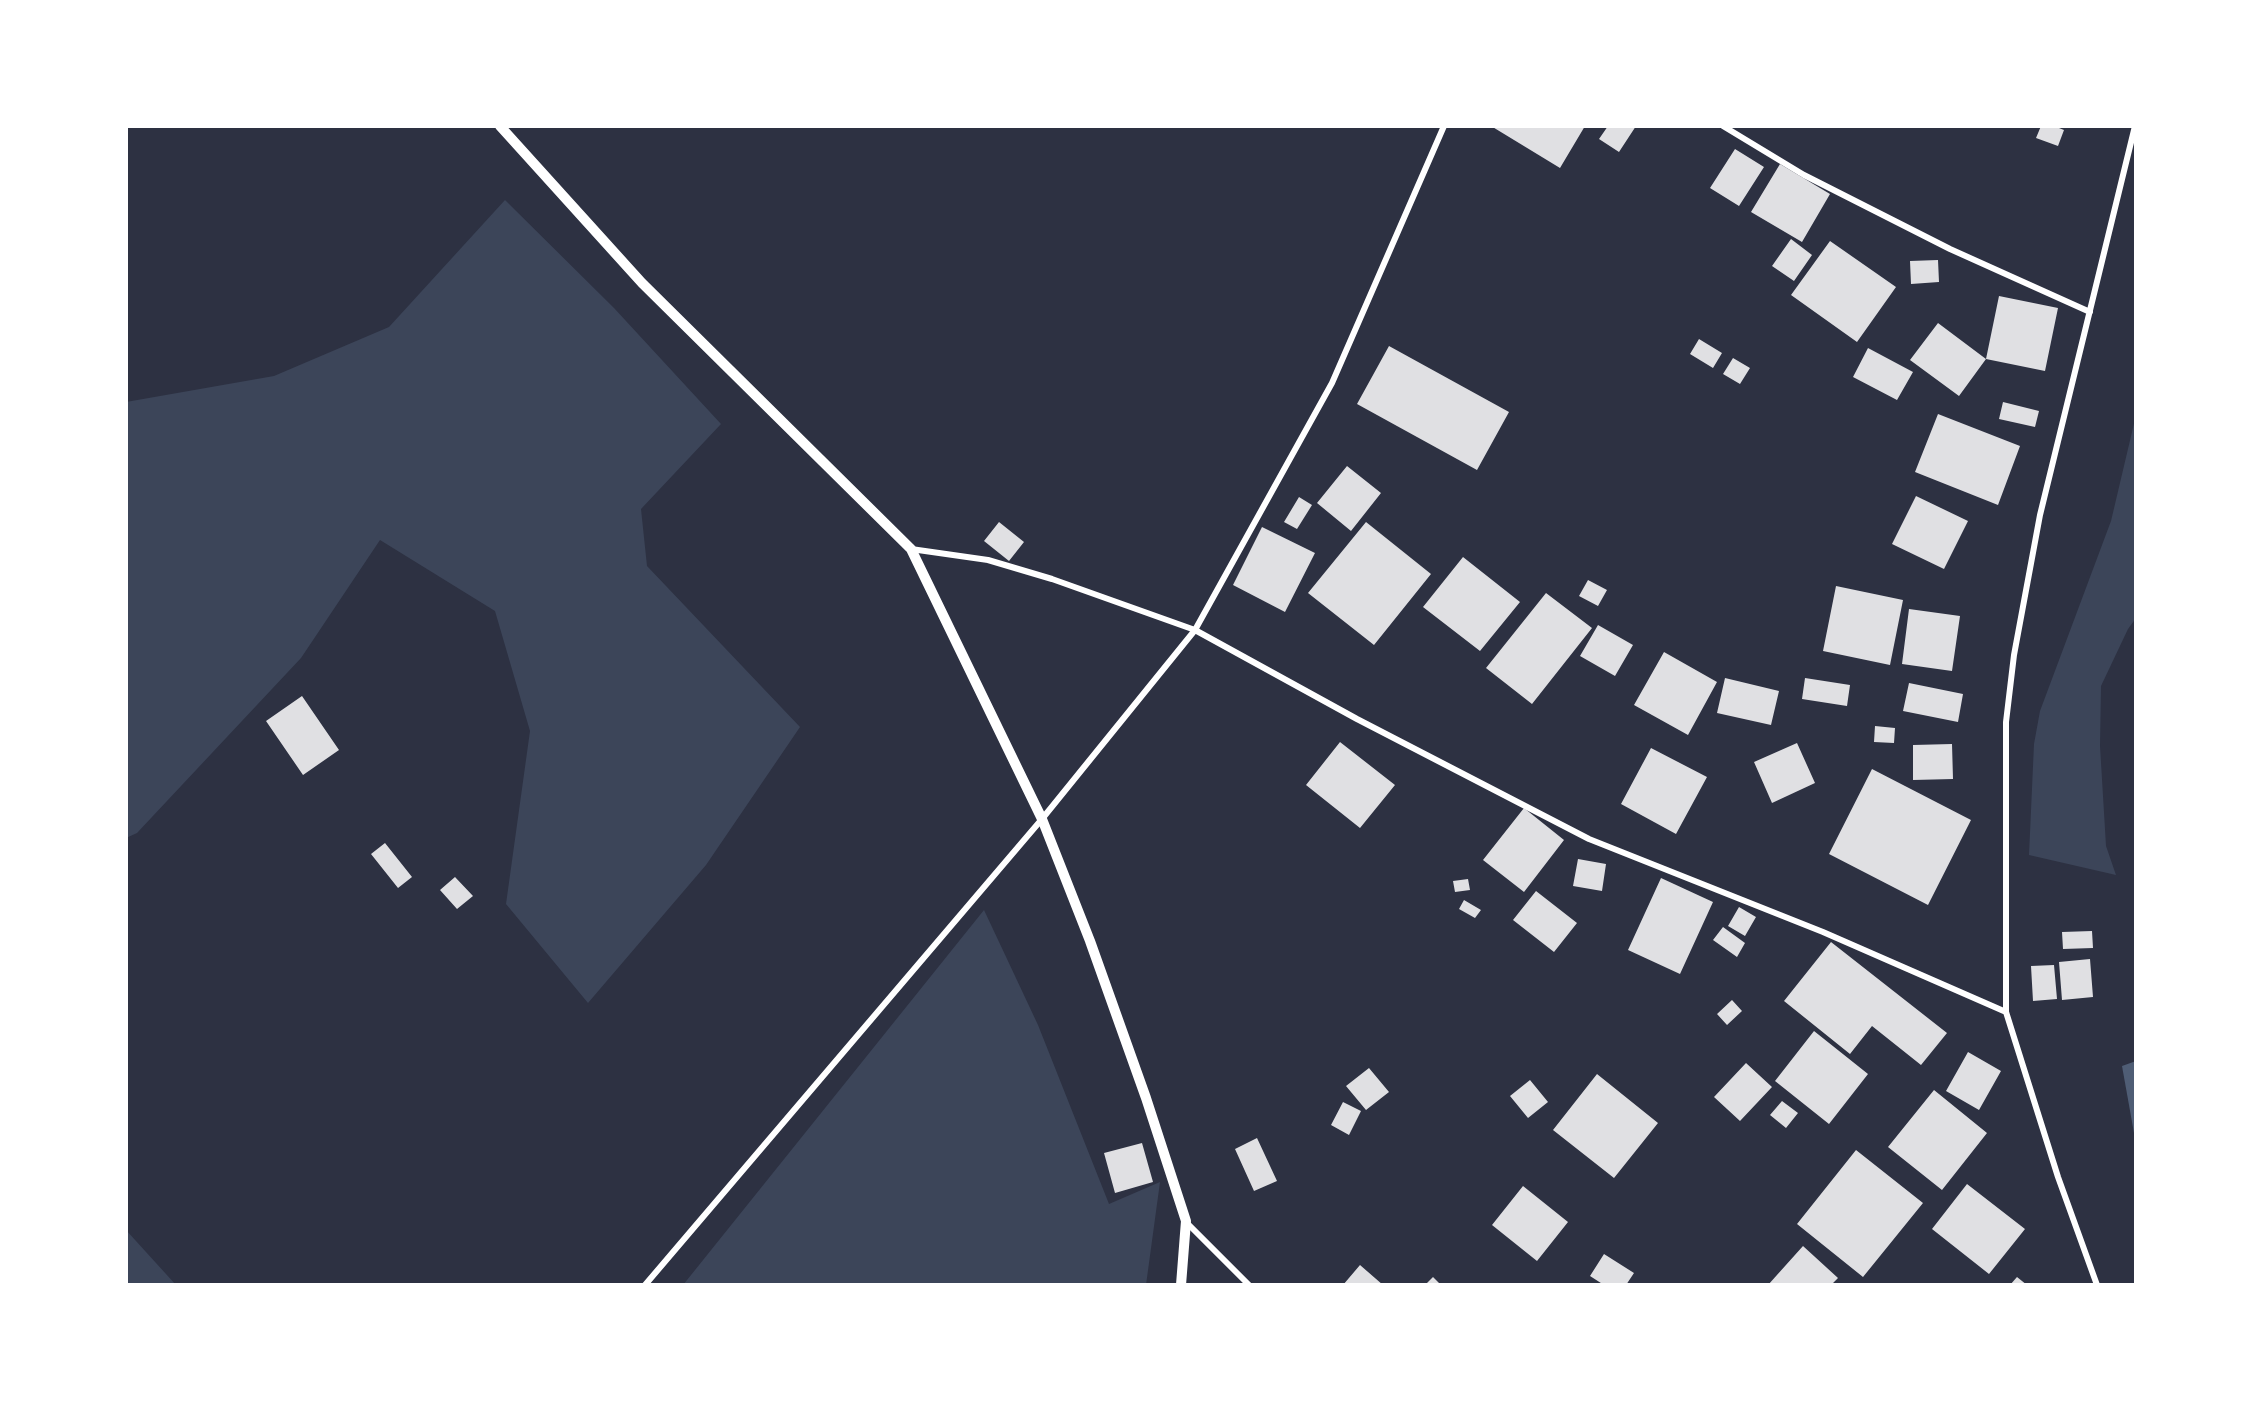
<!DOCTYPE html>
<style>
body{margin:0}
#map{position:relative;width:2262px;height:1411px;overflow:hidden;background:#2d3142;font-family:"IBM Plex Sans",sans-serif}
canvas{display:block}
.frame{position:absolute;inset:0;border:128px solid #fff;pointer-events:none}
</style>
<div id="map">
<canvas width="2262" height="1411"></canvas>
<div class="frame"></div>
</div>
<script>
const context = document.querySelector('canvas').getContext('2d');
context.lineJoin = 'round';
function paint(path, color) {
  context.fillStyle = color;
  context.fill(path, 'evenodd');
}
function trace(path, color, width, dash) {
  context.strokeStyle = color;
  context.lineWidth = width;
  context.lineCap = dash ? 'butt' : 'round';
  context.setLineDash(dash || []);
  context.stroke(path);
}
const green = new Path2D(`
 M505 200 614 308 721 424 641 509 647 566 800 727 706 865 588 1003 506 904 530 731 495 611 380 540 301 658 137 833 126 838V402L274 376 389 327Z
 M2136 415V618L2128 629 2101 686 2100 746 2106 846 2116 875 2029 855 2034 744 2040 711 2111 521Z
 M984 910 1038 1025 1109 1204 1160 1182 1146 1285H683Z
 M126 1230 176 1285H126Z`);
const water = new Path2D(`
 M2136 1061V1133H2134L2122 1066Z`);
const building = new Path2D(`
 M1491 126H1585L1560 168Z
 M1608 126H1636L1619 152 1599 139Z
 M2041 126H2054L2064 130 2058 146 2036 138Z
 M1735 149 1764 167 1739 206 1710 188Z
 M1780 164 1830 194 1802 242 1751 212Z
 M1791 239 1812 255 1794 281 1772 266Z
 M1830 241 1896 287 1857 342 1791 295Z
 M1938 260 1939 282 1911 284 1910 261Z
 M1999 296 2058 308 2045 371 1986 359Z
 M1938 323 1986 359 1959 396 1910 360Z
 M1699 339 1722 353 1713 368 1690 354Z
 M1389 346 1509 412 1477 470 1357 404Z
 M1868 348 1913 372 1897 400 1853 377Z
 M1733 358 1750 368 1740 384 1723 374Z
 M2003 402 2039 411 2035 427 1999 419Z
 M1938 414 2020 446 1998 505 1915 472Z
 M1347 466 1381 493 1351 531 1317 503Z
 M1916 496 1968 521 1944 569 1892 544Z
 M1299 497 1312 505 1297 529 1284 522Z
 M999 522 1024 542 1009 561 984 541Z
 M1366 522 1431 574 1374 645 1308 593Z
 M1262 527 1315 553 1285 612 1233 585Z
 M1463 557 1520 602 1480 651 1423 607Z
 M1588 580 1607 590 1598 606 1579 596Z
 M1836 586 1903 600 1890 665 1823 651Z
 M1546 593 1592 628 1532 704 1486 668Z
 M1909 609 1960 616 1952 671 1902 664Z
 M1598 625 1633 645 1615 676 1580 656Z
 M1664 652 1717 682 1688 735 1634 705Z
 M1725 678 1779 691 1771 725 1717 713Z
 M1805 678 1850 685 1847 706 1802 699Z
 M1909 683 1963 694 1958 722 1903 711Z
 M302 696 339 750 303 775 266 721Z
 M1875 726 1895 728 1894 743 1874 742Z
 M1340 742 1395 785 1360 828 1306 785Z
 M1797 743 1815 783 1772 803 1754 762Z
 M1952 744 1953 779 1913 780V745Z
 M1651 748 1707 777 1676 834 1621 804Z
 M1872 769 1971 820 1928 905 1829 854Z
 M1524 808 1564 840 1524 892 1483 860Z
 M385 843 412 877 398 888 371 854Z
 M1578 859 1606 864 1602 891 1573 886Z
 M455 877 473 896 457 909 440 890Z
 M1661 878 1713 902 1680 974 1628 950Z
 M1468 879 1470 890 1455 892 1453 881Z
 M1536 891 1577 923 1554 952 1513 920Z
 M1464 900 1481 910 1475 918 1459 909Z
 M1739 907 1756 917 1745 936 1728 926Z
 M1723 927 1745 943 1737 957 1713 940Z
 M2092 931 2093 948 2063 949 2062 932Z
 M1831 942 1947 1033 1921 1065 1872 1026 1850 1054 1784 1001Z
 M2090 959 2093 997 2062 1000 2059 962Z
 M2054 965 2057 999 2033 1001 2031 966Z
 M1732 1000 1742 1011 1727 1025 1717 1014Z
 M1814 1031 1868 1074 1829 1124 1775 1081Z
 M1968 1052 2001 1071 1979 1110 1946 1091Z
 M1746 1063 1772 1087 1740 1121 1714 1097Z
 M1369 1068 1389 1092 1366 1110 1346 1086Z
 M1597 1074 1658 1123 1614 1178 1553 1130Z
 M1530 1080 1548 1102 1528 1118 1510 1096Z
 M1934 1090 1987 1133 1942 1190 1888 1147Z
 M1782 1101 1798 1113 1786 1128 1770 1115Z
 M1343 1102 1361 1111 1349 1135 1331 1125Z
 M1257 1138 1277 1181 1254 1191 1235 1149Z
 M1142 1143 1153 1182 1115 1193 1104 1153Z
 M1856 1150 1923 1203 1863 1277 1797 1224Z
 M1967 1184 2025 1229 1989 1274 1932 1229Z
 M1523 1186 1568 1222 1537 1261 1492 1225Z
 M1803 1246 1838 1278 1831 1285H1768Z
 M1604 1254 1634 1273 1626 1285H1604L1590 1276Z
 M1360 1265 1383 1285H1343Z
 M1433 1277 1441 1285H1425Z
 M2017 1277 2027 1285H2010Z`);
const minor = new Path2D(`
 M1723 126 1804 175 1950 249 2090 312
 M911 549 988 560 1052 579 1195 630 1357 719 1589 839 1823 932 2006 1012
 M1186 1222 1249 1285
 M645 1285 1042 819 1195 630 1332 383 1444 126
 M2097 1285 2058 1177 2006 1012V722L2014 655 2040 515 2135 126`);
const tertiary = new Path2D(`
 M500 126 642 283 911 549 1042 819 1090 941 1146 1098 1186 1221 1181 1285`);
paint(green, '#3c4559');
paint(water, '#4f5d75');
paint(building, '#e0e0e3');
trace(minor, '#fff', 6);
trace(tertiary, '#fff', 10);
</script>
